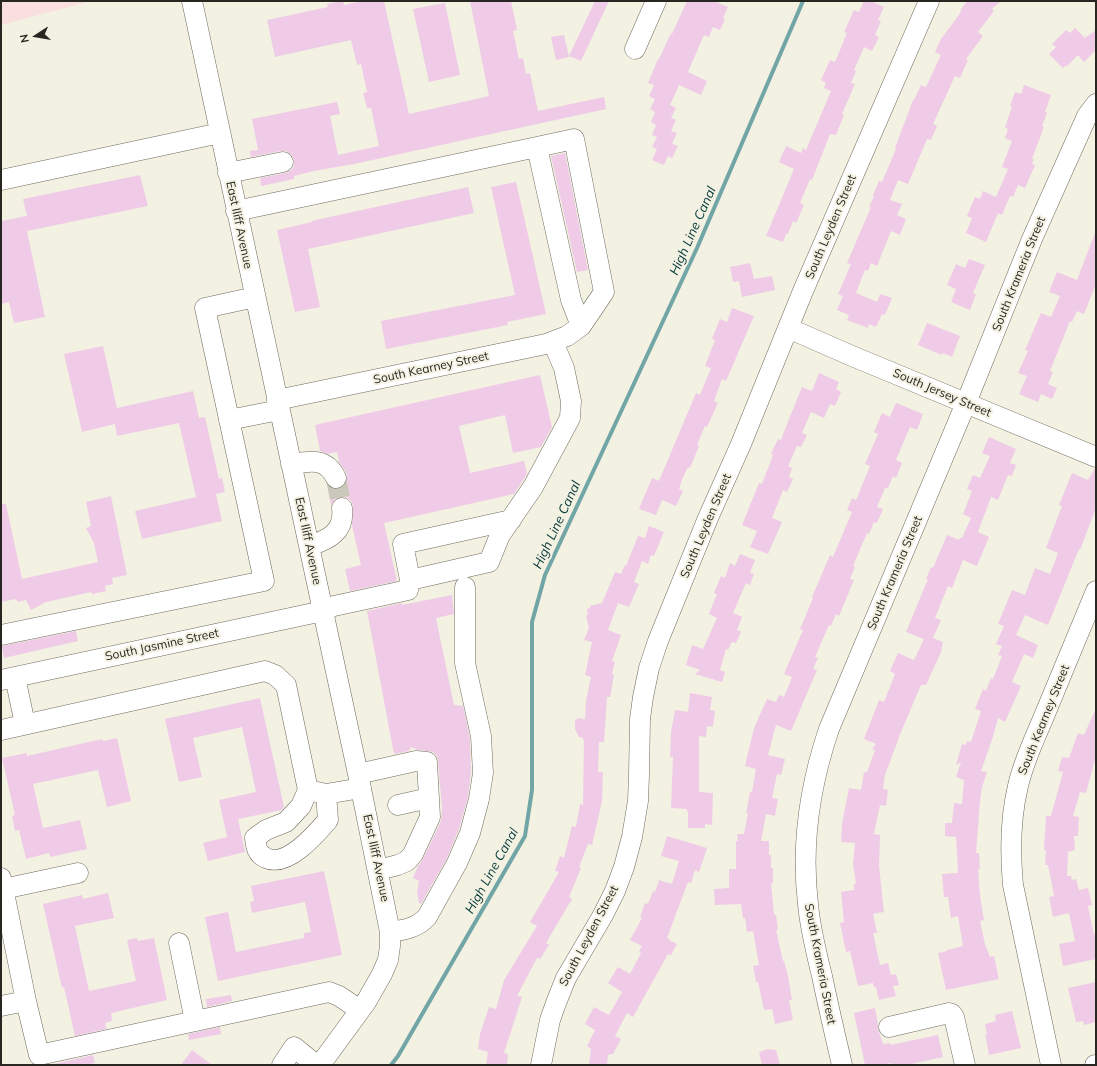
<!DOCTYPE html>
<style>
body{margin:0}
#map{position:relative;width:1097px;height:1066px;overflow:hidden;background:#f3f1e2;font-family:Mulish,sans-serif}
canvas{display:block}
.frame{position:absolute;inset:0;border:2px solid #272621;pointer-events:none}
.north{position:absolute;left:16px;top:16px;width:40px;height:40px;-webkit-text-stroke:3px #f3f1e2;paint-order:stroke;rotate:258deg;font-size:11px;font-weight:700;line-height:16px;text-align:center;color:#272621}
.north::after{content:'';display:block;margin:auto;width:14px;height:18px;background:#272621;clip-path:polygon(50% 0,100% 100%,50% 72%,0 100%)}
</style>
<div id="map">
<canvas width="1097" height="1066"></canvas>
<div class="frame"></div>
<div class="north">N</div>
</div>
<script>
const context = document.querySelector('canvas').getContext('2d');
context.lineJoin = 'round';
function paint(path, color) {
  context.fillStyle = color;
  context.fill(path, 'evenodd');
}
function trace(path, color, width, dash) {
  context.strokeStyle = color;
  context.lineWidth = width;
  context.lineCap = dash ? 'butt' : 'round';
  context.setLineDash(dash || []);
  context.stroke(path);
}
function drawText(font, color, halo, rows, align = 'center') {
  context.font = font + ' Mulish,sans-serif';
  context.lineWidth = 4;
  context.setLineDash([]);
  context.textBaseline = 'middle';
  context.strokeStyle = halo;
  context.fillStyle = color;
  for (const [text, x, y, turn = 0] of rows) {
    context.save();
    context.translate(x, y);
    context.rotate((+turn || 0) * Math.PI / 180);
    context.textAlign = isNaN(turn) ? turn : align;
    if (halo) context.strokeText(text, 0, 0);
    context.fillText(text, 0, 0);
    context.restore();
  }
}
const commercial = new Path2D(`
 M1 1H91L1 25Z`);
const stream = new Path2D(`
 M391 1065 398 1056 525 836 532 790V622L545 575 697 248 803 1`);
const building = new Path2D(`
 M341 1H343L344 5 362 1H384L409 114 489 96 470 1H511L517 30 513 31 519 59 523 58 526 74 530 73 538 111 604 97 606 109 354 164 314 171 294 176V179L261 186 260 178 285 173 290 171 294 166V160L292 155 286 151H281L251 157 250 151 258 150 252 119 337 102 340 114 330 116 338 155 379 146 371 108H367L363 93 367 92 361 64 357 65 351 40 275 57 267 20 328 7 327 4Z
 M595 1H609L581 61 569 56Z
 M687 1H714L728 7 723 18 725 19 720 30 713 27 709 37 704 35 688 72 707 81 701 95 679 85 670 105 676 108 671 118 676 120 671 131 677 133 672 144 678 146 672 158 668 156 664 165 652 160 657 149 652 147 657 137 652 135 656 125 651 122 655 112 650 109 655 99 649 96 654 85 648 83 658 59H659L671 33 672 34Z
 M864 1H871L884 7 878 20 881 21 875 35 879 37 872 51 864 47 854 70 856 71 851 83 855 84 842 114 844 115 836 135 830 134 812 180 810 179 800 203 804 205 796 223 793 221 788 234H786L783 242 766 236 794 169 779 162 786 146 801 153 803 148 806 150 831 91 824 88 826 83 821 80 830 60 835 62 847 33 844 32 854 10 859 12Z
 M967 1H1001L992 9 994 11 978 32 983 36 966 59 968 60 960 78 955 76 933 124 937 126 931 140 927 139 908 184 898 180 890 200 902 204 897 215 906 219 900 235 891 231 877 266 871 263 868 271 865 270 856 293 877 302 880 294 892 298 885 315 882 314 876 327 869 324 868 328 847 320 849 315 837 310 843 296 838 294 851 264 847 263 871 207H869L874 196 873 195 879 181 882 182 896 149 895 148 913 100H914L921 85 926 87 941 55 935 52 941 39 961 12 960 11Z
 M445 3 460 75 429 82 413 9Z
 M1075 28 1085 38 1096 30V50L1084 62 1078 55 1066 67V65L1063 68 1049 54 1056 47 1052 44 1066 30 1070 33Z
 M564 35 569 57 556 60 551 37Z
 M1024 85 1051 95 1045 112 1047 113 1042 126 1044 127 1032 159H1034L1032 164 1035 165 1025 188 1018 185 1013 197 1010 196 1002 215 998 213 986 242 966 233 972 218 967 216 975 197 980 199 983 191 996 197 1008 169 1002 167 1012 141 1005 138 1008 129 1005 128 1012 106H1010L1015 92 1021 94Z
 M565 153 588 270 577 272 551 156Z
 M140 175 148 206 27 231 45 317 14 323 9 302 1 304V221L27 216 23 199Z
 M516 182 546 314 507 322 508 325 386 349 381 321 515 295 491 187Z
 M468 187 474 213 308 249 320 307 295 312 277 230 312 222 311 221Z
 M1095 233 1096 284 1084 314 1077 311 1072 322 1070 321 1050 371 1053 372 1048 384 1057 388 1052 399 1041 394 1038 402 1019 394 1027 376 1018 373 1028 351 1025 350 1041 313 1051 317 1060 296 1049 292 1057 272 1077 280Z
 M969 259 985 265 973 293 976 294 970 310 951 302 956 289 947 285 956 264 965 268Z
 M750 263 754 279 772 276 775 290 742 297 739 281 733 282 730 267Z
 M732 308 754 316 726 381 722 379 714 401 718 403 707 427 705 426 697 445 699 446 690 468 688 467 683 477 679 489 683 491 676 506 662 500 656 515 639 509 652 478 659 481 696 393 700 395 711 368 705 366 715 340 712 339 720 319 727 322Z
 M927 323 960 336 952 357 943 353 942 355 918 345Z
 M103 346 117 408 193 391 199 418 205 417 219 479 222 478 225 492 216 494 222 521 142 539 135 511 196 497 179 423 117 436 115 424 82 432 64 354Z
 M819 373 839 382 836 389 841 392 835 406 830 404 824 418 811 412 802 433 807 435 801 447 797 446 788 466 792 468 789 477 793 479 787 492 783 490 772 518 782 522 768 554 750 547 757 531 742 525 759 483 762 484 773 455 771 454 778 439 781 440 787 424 802 387 812 391Z
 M540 375 552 427 541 447 513 453 505 415 459 426 470 473 524 461 527 474 514 494 384 523 397 581 350 591 345 569 361 565 352 525 353 507 352 502 348 498 342 497 336 498 331 505 327 485 331 488 336 489 342 488 346 483 347 477 346 472 339 462 337 452 328 454 320 451 315 425Z
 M896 403 923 414 917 430 910 427 896 460 902 463 896 478 893 476 888 488H885L877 507 883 509 877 523 874 522 869 534 867 533 853 566 855 567 850 579 854 580 839 616 836 614 831 626 829 625 815 657 818 658 813 669 817 670 791 731 776 725 768 755 785 759 781 775 777 774 772 798 778 799 775 816 766 814 761 841H769V855H771V868H773V883H771L774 915H776L778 930H776L783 961H784L788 976 792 1000H789L793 1020 775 1024 772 1009 764 1010 758 982H756L753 966 759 965 753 931 747 932 745 918H743L741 904 715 905 714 889 729 888V869H736V841H738L737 834H744L748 813H746L750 792H752L756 769 745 766 754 728 767 699 776 702 779 695 784 697 792 677 784 674 803 630 800 629 813 598 812 597 830 555 833 557 852 512 847 510 852 498 856 500 870 466 865 464 878 434 874 432 882 413 890 417Z
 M989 437 1016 449 1010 463 1016 465 1012 476 1008 475 998 500 991 497 978 532 989 537 977 566 963 560 952 588 948 586 935 618 941 620 933 638 943 642 941 652 926 685H921L901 732 885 775 883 789 888 790 886 806 880 805 874 834 880 835 879 866 884 912 873 914 877 933H873L880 965 888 963 891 975 896 974 899 985 893 986 896 996 879 1000 876 987H874L873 983 858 986 850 951 846 952 840 923 844 922 841 892 854 890V884H856L853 864 855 843 841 842 842 824 849 788 861 790 864 772H867L875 750 872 749 876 744 864 739 879 700 884 702 895 674 890 671 898 653 914 660 924 639 906 632 928 579H926L931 567 933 568 947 535 959 540 960 538H962L971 518 963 514 972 491 967 489 973 475 980 478 990 456 982 453Z
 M1095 468H1096V508L1080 550 1079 549 1048 625 1025 615 1016 635 1038 645 1033 658 1024 654 1012 682 1021 686 1005 722 998 718 993 737 981 771 987 772 982 787 980 800 976 853H979L980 869H978L980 896 984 920 980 921 985 944 990 957 994 956 999 979 946 990 938 953 947 951V950L963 946 958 916 951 918 948 897H944L942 874 958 873 956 837 945 836V823H952L954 803 962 804 964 780 956 777 961 762 956 765 962 744 966 745 967 741 971 742 981 711 975 709 983 689 986 691 991 678 993 679 1002 656 998 655 1002 646 996 644 1004 626 998 624 1012 590 1025 595 1035 568 1050 574 1058 553 1046 548 1062 506 1059 505 1072 473 1088 480Z
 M111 496 127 575 112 578 113 584 105 586 106 591 92 594 91 592 46 602 31 610 26 600 18 602 16 599 1 602V504H6L22 579 98 562 94 543 86 528 91 526 86 502Z
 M649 526 664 532 654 556 651 555 648 564 642 561 634 582 639 584 629 607 618 603 608 630 621 635 612 661 615 662 612 674 614 675 610 697H607L604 742H599L598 772H603L602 801 592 845 588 844 579 867 581 868 569 897 572 899 546 943 549 945 540 959 537 958 517 996 522 997 504 1053 508 1054 507 1065H486L488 1052 478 1049 480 1034 489 1007 496 1009 504 980 537 926 530 922 559 872 555 871 560 856 564 858 572 826 576 827 580 804 583 805 584 740H583V738L579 737 575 729V721L578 718 585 719 586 701 591 677 585 675 592 642 584 640 589 628 586 616 588 614 587 609 590 608V606L602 603 615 572 621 574 625 565 626 566 638 536 645 538Z
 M740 554 755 560 750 573 754 574 750 585 746 583 733 613 742 617 737 630 741 632 736 643 732 642 728 650 726 649 720 670 725 672 722 682 695 674 700 670 686 665 692 645 703 649 717 618 709 614 717 594 714 593 721 576 725 578 730 563 735 566Z
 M452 595 454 614 436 618 454 705 463 706 470 738 471 772 468 797 459 829 447 858 421 904 419 903 417 892 419 881 413 878 418 866 423 859 441 821 442 808 438 761 437 756 433 752 418 750 411 747 409 751 394 754 367 611 402 603V605Z
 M76 631 78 641 4 658 2 646Z
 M690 693 712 697 710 710 715 711 713 727 707 726 706 737 699 736V792L713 793 712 825 705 824V828H688V812L687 811V809L671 808 673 757H670L671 732 675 710 688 712Z
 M260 698 284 807 282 810 238 819 245 852 208 861 203 843 227 837 219 800 256 792 242 727 193 738 202 777 179 782 165 719Z
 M1096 708V756L1086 793 1080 792 1073 816 1079 817 1078 836H1074L1075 850 1068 852 1067 876H1071L1072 880 1076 879 1079 890 1088 888 1092 905 1088 906 1094 935H1096V959L1063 966 1059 944 1075 941 1069 913 1053 917 1049 897 1054 896 1048 865H1045L1046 850H1044L1046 816H1051L1063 772 1058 771 1062 757 1069 758 1078 733 1084 735Z
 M117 738 131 801 107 807 98 770 33 784 43 828 80 820 87 849 50 857 49 853 26 859 19 830 15 831 12 816 15 815 2 758 27 753V756L102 739 103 741Z
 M667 836 707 848 699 872 695 870 691 883 688 882 667 938 670 939 669 940 677 944 671 955 668 954 633 1017 627 1013 615 1036 621 1039 613 1054 608 1055 607 1065H589L591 1049 587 1046 595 1030 585 1024 594 1007 609 1015 622 992 608 983 618 967 630 974 641 953 639 951 642 946 630 940 642 918 640 917 645 903 648 904 653 891 655 892 659 880 672 884 679 861 661 856Z
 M324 871 342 955 218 981 205 917 228 912 236 952 304 938V933L311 932 305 902 252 913 250 902 254 901 251 886Z
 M108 893 114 918 75 926 89 991 136 981 127 940 137 938 138 941 154 938 167 1000 111 1013 112 1021 105 1023 106 1029 75 1036 64 987 62 988 43 904 82 895 83 899Z
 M1096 982V1022L1084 1025 1083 1021 1076 1022 1068 988Z
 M231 995 232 1001 207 1007 206 999Z
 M875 1008 878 1024V1029L883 1044 890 1043V1045L938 1035 943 1057 907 1065H892V1063L881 1065H865L854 1013Z
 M1012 1011 1021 1048 989 1055 985 1034H987L985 1024 996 1021 995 1015Z
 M220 1027 221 1034 189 1040 188 1034Z
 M768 1049 776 1050 780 1065H762L759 1052Z
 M192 1050 212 1065H181Z
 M93 1055 95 1063 84 1065H54V1064Z`);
const minorTunnel = new Path2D(`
 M336 478 342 508`);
const minor = new Path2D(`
 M192 1 358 774 390 932V946L388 960 382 974 366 1002 320 1065
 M635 49 656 1
 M228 173 283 162
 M1 180 220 133
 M236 211 537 147 571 300 581 326
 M788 328 852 356 1096 457
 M277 400 546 344 567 336 581 326 604 292 574 139 537 147
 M229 420 279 410
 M291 464C310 461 326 457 336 478
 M309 546C328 540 345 532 342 508
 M410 580 403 544 511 520
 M1 635 264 581 205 308 255 297
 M15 677 25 724
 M1 680 323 611 334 606 408 590 410 580 489 562 500 535 533 487 570 418 571 401 564 368 553 342
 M1 730 265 671 275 675 286 685 308 790 326 794 361 788
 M358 774 416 761 427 762 430 817 413 854 407 861 398 865 378 870
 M308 790 301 806 286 822 266 830 255 838C256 847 257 854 266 858 287 868 316 834 328 820L326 794
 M398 805 429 798
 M1 878 26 1001
 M3 889 78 873
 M390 932C404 930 417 928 427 917L457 863 470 833 479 799 483 773 481 736 465 663V587
 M179 943 195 1021
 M1 1006 26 1001 39 1055 329 992 339 996 360 1010
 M889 1027 949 1013 952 1014 954 1017 965 1065
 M282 1065 294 1047 316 1065
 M541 1065 550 1020 556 1003 566 978 603 915 615 891 624 867 632 837 638 801 639 775 640 719 643 697 649 668 658 641 708 518 741 444 803 291 929 1
 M842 1065C835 1035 828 1005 822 976 816 952 810 928 808 904 801 845 810 785 829 729L966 403 1032 239 1087 116 1096 104
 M1051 1065 1013 885C1010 852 1010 819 1018 786 1024 759 1037 734 1047 709 1063 670 1080 630 1096 591
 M1095 1065H1096`);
const streetNames = [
 ["East Iliff Avenue",239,225,78],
 ["South Leyden Street",831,227,-67],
 ["South Krameria Street",1019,274,-68],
 ["South Kearney Street",431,368,-12],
 ["South Jersey Street",942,393,23],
 ["South Leyden Street",706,526,-67],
 ["East Iliff Avenue",308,541,78],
 ["South Krameria Street",895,573,-67],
 ["South Jasmine Street",162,645,-12],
 ["South Kearney Street",1044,720,-68],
 ["East Iliff Avenue",376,858,78],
 ["South Leyden Street",589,936,-62],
 ["South Krameria Street",820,964,79]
];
const waterNames = [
 ["High Line Canal",693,231,-66],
 ["High Line Canal",557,525,-65],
 ["High Line Canal",492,871,-61]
];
paint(commercial, '#fadfdf');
trace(stream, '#71a5a6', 4);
paint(building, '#efcbe7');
trace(minorTunnel, '#cac8bb', 20, [20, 10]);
trace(minor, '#6e6b5f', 21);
trace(minor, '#fff', 20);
drawText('12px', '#272621', '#f3f1e2', streetNames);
drawText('italic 13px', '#033839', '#f3f1e2', waterNames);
</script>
